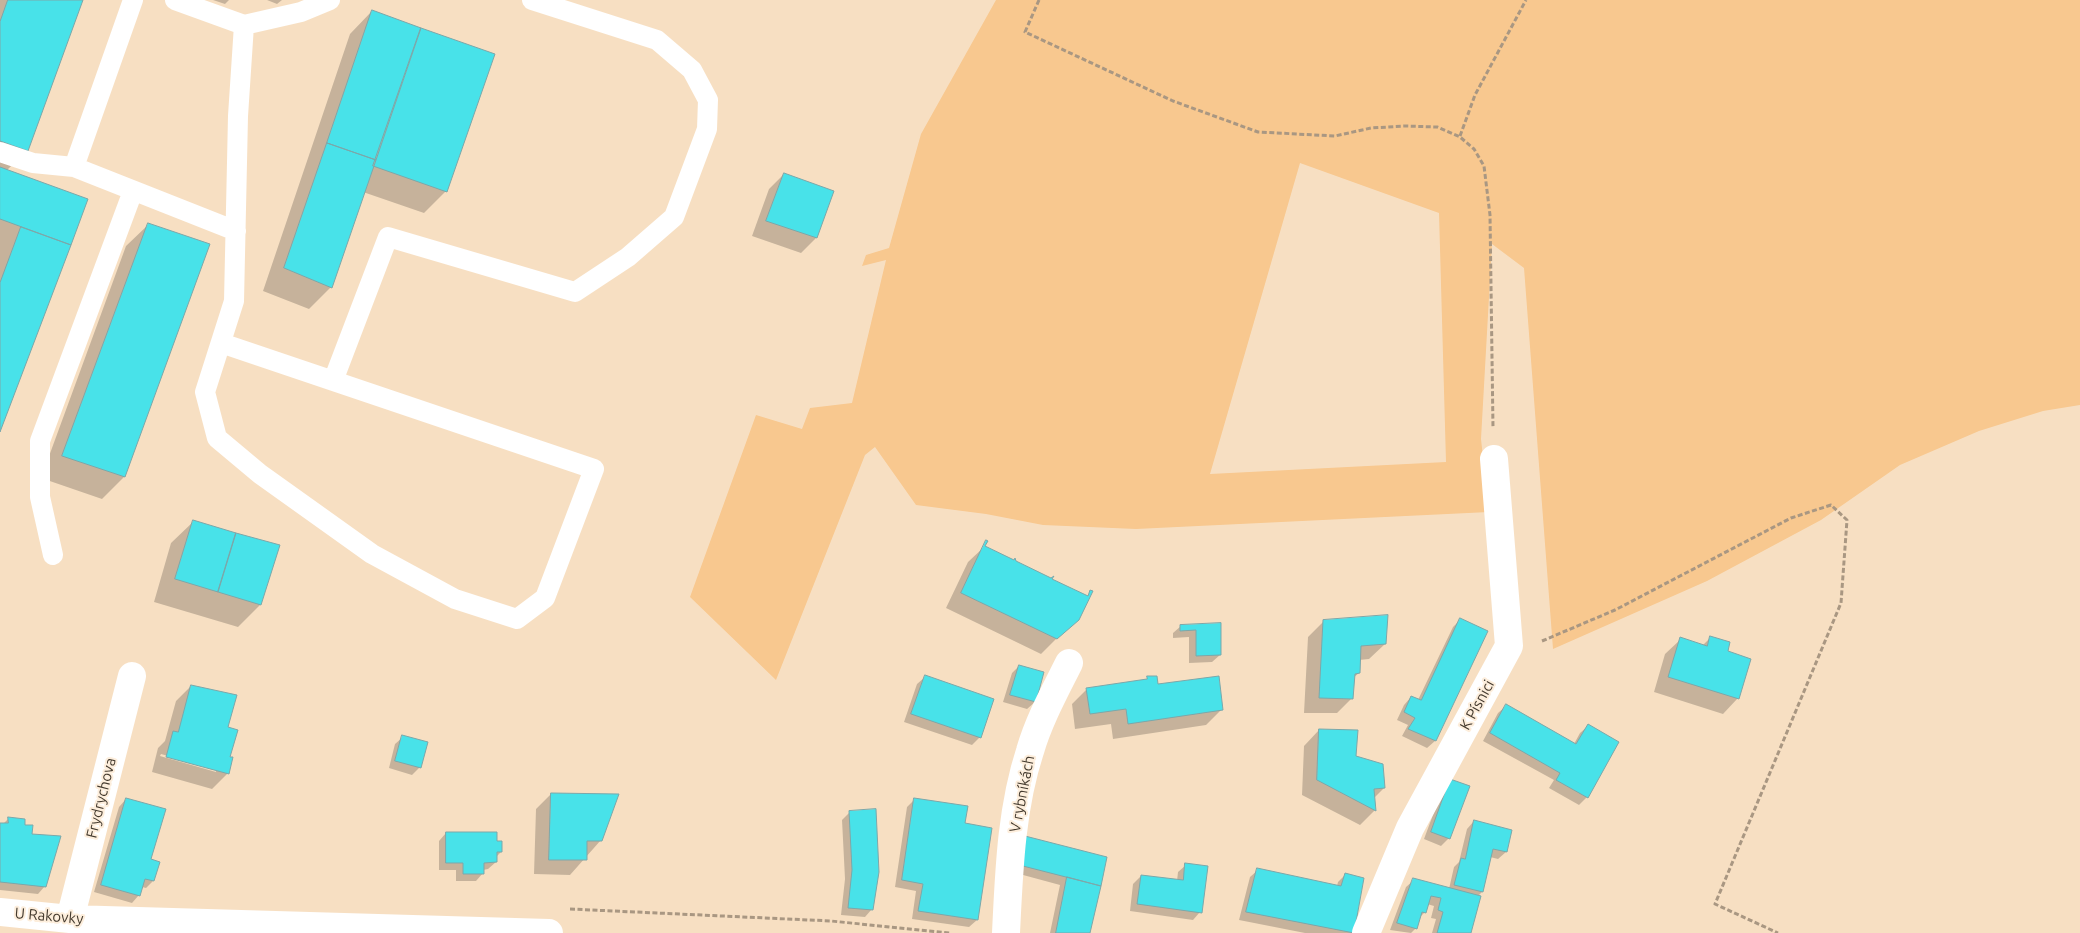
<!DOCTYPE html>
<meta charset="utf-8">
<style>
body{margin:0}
canvas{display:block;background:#f7dfc2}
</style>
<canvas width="2080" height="933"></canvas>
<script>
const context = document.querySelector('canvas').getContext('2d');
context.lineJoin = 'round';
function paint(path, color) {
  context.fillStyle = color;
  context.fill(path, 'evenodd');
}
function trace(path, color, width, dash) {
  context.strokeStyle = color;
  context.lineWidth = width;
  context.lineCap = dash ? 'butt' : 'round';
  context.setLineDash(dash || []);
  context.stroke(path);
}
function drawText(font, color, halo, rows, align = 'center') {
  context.font = font + ' Ubuntu,sans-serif';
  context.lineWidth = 4;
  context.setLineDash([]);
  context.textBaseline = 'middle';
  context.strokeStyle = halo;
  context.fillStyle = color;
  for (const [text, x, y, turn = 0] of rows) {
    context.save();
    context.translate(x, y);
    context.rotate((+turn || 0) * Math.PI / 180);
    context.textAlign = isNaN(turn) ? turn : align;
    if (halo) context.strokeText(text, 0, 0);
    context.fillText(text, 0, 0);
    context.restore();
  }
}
const green = new Path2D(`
 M996 0H2080V405L2043 411 1979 431 1900 465 1821 520 1707 581 1553 649 1524 268 1492 244 1481 439 1489 512 1136 529 1043 525 986 514 916 505 875 447 865 455 776 680 690 597 756 415 802 429 810 408 852 403 886 260 862 266 866 255 889 248 921 134ZM1300 163 1439 213 1446 462 1210 474Z`);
const shadow = new Path2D(`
 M0 0H82L27 151 7 170 87 200 0 429Z
 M213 0H229L225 4Z
 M267 0H282L277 4Z
 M372 11 446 191 424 213 363 192 331 287 309 309 263 291 350 34Z
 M784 174 833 192 816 238 801 253 752 236 769 189Z
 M149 224 124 477 102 499 41 478 126 246Z
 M194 521 260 605 238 627 154 602 171 543Z
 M984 547 1086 597 1091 592 1065 630 1041 654 946 608 968 562Z
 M1461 619 1486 631 1435 741 1427 748 1402 736 1408 725 1397 720 1404 705 1411 697 1418 700 1453 627Z
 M1323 622 1385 644 1369 659 1359 660V673L1353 678 1352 698 1337 713H1304L1308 637Z
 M1220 624V655L1212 662 1189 663V637L1173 638V633L1181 626Z
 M1710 638 1726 652 1738 698 1723 714 1654 692 1665 654 1681 639 1703 645Z
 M1019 666 1035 702 1027 709 1003 702 1012 673Z
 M925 677 980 737 972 745 904 722 917 684Z
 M1148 678 1157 685 1221 710 1206 725 1113 739 1111 724 1075 729 1072 704 1087 689 1145 680Z
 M191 686 227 728 229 758H232L227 774 212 789 152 772 158 748 165 741 176 701ZM161 754 216 770V772L160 756Z
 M1506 706 1574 744 1580 733 1588 726 1587 797 1579 805 1549 788 1554 780 1483 741 1498 713Z
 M1319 730 1355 757 1384 788 1374 798 1375 810 1360 825 1302 795 1304 746Z
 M403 737 420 767 412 775 389 768 395 744Z
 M1468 787 1449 838 1441 846 1424 839 1443 788Z
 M551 794 601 840 570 875 534 874 536 809Z
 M126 799 150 860 153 881 146 888 142 887 139 895 132 903 94 892 119 807Z
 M914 800 977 920 969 927 912 919 916 891 895 887 907 807Z
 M850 812 872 909 865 917 841 915 845 879 842 820Z
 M9 818 23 826 31 835 45 886 38 894 0 890V824H3Z
 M1474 821 1511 831 1506 852 1498 859 1490 857 1482 892 1477 897 1470 933H1432L1436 919 1431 918 1434 906 1427 904 1425 912 1419 918 1416 928 1411 933 1390 930 1406 887 1414 880 1449 889 1454 867 1459 862 1467 829Z
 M446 833 496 842 501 852 496 857V862L488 869 483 870V873L476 881H456V870H439V841Z
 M1018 845 1106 858 1089 933H1050L1060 885 1012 872Z
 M1186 865 1200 912 1193 920 1130 911 1133 884 1141 876 1177 881 1178 872Z
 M1258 870 1337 886 1338 882 1346 874 1363 879 1352 933H1305L1239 920 1250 877Z`);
const building = new Path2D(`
 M8 0H83L28 151 0 141V22Z
 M372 10 421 28 376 160 327 143Z
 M421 28 495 54 447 192 373 166Z
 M327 143 376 160 332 288 284 268Z
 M0 167 88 199 71 245 0 219Z
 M784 173 834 191 817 238 766 221Z
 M148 223 210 244 125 477 62 456Z
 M21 227 71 245 0 432V283Z
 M193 520 236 533 218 592 175 579Z
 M236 533 280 545 261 605 218 592Z
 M986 540 988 541 985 546 1014 560 1015 558 1016 561 1051 578 1054 576 1052 579 1088 596 1090 590 1093 591 1079 620 1057 639 961 593Z
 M1388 615 1386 644 1361 646 1360 673 1355 674 1353 699 1319 698 1323 620Z
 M1460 618 1488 631 1436 741 1408 729 1415 718 1404 712 1411 696 1421 700Z
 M1221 623V655L1196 656V630L1180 631V625Z
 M1710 636 1730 642 1728 651 1751 659 1739 699 1668 677 1680 637 1707 646Z
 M1019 665 1044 672 1036 702 1010 695Z
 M925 675 994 699 981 738 911 714Z
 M1147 676H1157L1158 684 1219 676 1223 710 1128 724 1126 709 1090 714 1086 688 1147 679Z
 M191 685 237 695 228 727 238 730 230 757H233L229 774 166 757 173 731 178 732Z
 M1506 704 1576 744 1588 724 1619 742 1588 798 1556 780 1560 773 1490 733Z
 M1319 729 1358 730 1356 756 1383 764 1385 788 1374 789 1376 811 1317 780Z
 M402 735 428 742 421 768 395 761Z
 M1450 779 1470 786 1450 839 1431 832Z
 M551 793 619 794 602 841H587V860H549Z
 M126 798 166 809 151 859 160 862 154 881 145 879 140 896 101 885Z
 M914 798 968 806 965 823 992 828 978 920 918 911 923 884 902 880Z
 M876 809 879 872 873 910 848 908 852 870 849 811Z
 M8 817 25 819V825H33L32 834 61 836 46 887 0 882V823H8Z
 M1474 820 1512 830 1507 852 1493 849 1483 892 1454 885 1461 858 1465 859Z
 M446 832H497V841H502V852H497V862L484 863V874H463V863H446Z
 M1025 836 1107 857 1101 886 1019 865Z
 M1185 863 1208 866 1202 913 1137 904 1141 875 1183 880Z
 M1257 868 1341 886 1345 873 1364 878 1354 933 1246 912Z
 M1067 877 1101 886 1090 933H1056Z
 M1413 878 1481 896 1471 933H1437L1443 912 1438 910 1441 898 1431 896 1426 913 1422 912 1417 929 1397 923Z`);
const path = new Path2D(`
 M1039 0 1025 32 1173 101 1258 132 1335 136 1371 128 1405 126 1437 127 1460 137 1474 149 1484 166 1490 215 1493 428
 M1460 136 1475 95 1526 0
 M1542 641 1615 610 1791 518 1831 505 1847 520 1841 603 1715 904 1778 933
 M570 909 831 921 950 933`);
const service = new Path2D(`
 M133 0 74 167 236 231
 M175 0 244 25 301 12 330 0
 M0 152 33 163 74 167
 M221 343 594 469 545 598 517 619 455 599 372 554 260 474 217 438 205 392 234 301 238 116 244 25
 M333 381 388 237 575 292 628 257 674 217 707 129 708 100 692 70 657 40 532 0
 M53 555 40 497V441L133 191`);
const minor = new Path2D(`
 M0 912 70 919 549 933
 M70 919 132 676
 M1006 933C1009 872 1011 809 1030 751 1039 720 1055 691 1069 663
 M1366 933 1410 828 1509 646 1494 459`);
const streetNames = [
 ["K Písnici",1477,705,-61],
 ["V rybníkách",1022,794,-79],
 ["Frydrychova",101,798,-76],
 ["U Rakovky",49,916,5]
];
paint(green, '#f8c88f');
paint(shadow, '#0003');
paint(building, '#48e2e9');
trace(building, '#7ca7a9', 1);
trace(path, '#a99782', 3, [5, 2.5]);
trace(service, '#fff', 20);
trace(minor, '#fff', 28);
drawText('15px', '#443a2e', '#fdeedc', streetNames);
</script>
